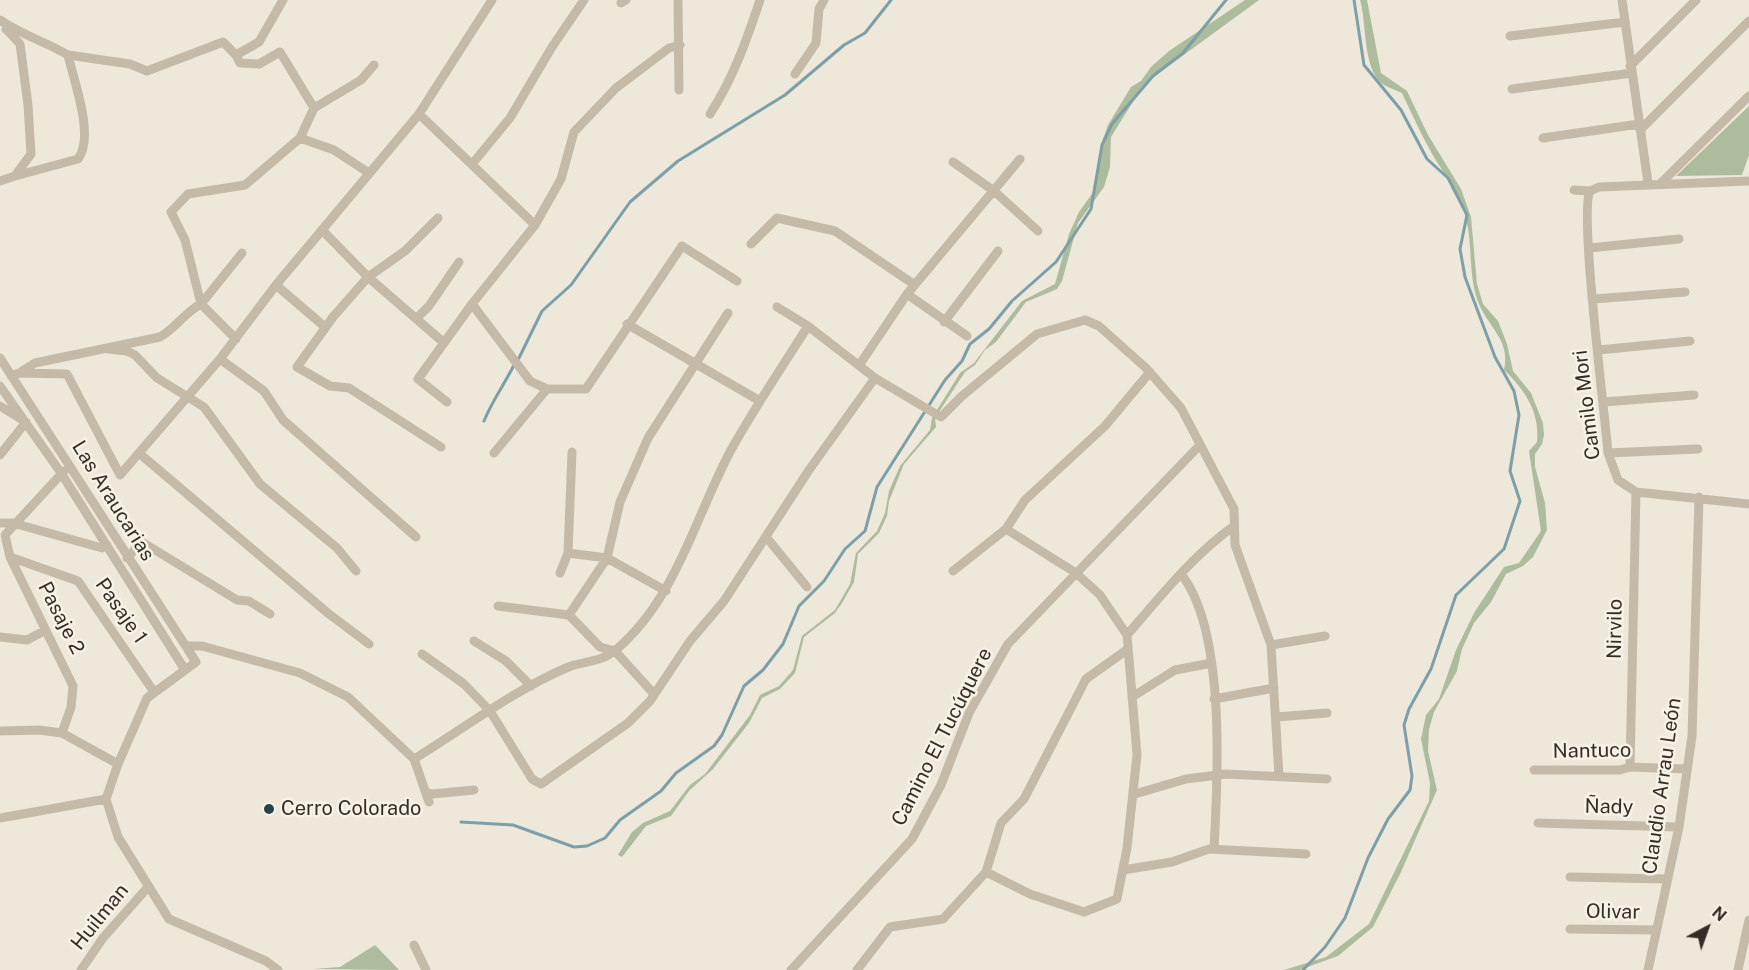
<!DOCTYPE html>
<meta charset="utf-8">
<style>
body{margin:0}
#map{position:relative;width:1749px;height:970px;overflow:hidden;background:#eee8da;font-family:"Public Sans",sans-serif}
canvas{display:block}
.north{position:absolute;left:1677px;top:898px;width:60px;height:60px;-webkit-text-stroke:4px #f7f2e6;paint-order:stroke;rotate:41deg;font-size:16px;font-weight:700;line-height:24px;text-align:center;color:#332d27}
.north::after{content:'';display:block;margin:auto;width:21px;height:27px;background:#332d27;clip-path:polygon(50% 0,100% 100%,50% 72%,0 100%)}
</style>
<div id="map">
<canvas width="1749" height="970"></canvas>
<div class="north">N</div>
</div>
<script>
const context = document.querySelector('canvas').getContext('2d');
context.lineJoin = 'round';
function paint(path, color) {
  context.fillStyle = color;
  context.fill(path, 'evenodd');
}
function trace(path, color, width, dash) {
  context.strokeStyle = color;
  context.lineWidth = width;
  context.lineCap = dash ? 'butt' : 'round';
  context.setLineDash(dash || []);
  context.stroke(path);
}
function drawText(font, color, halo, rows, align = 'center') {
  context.font = font + ' "Public Sans",sans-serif';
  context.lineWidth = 5;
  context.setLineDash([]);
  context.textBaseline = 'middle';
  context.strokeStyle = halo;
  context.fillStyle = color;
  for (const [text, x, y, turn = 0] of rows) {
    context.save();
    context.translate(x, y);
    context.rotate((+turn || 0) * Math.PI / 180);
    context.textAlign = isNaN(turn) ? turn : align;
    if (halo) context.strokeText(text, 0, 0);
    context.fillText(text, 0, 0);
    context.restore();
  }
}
const green = new Path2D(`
 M1245 0H1259L1144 84 1111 137 1110 167 1104 187 1078 223 1062 281 1057 289 1026 302 996 342 985 350 975 365 965 372 935 418 936 427 904 464 889 501 887 516 879 533 858 554 854 582 842 603 835 613 804 637 795 673 780 689 762 698 749 723 713 769 689 791 671 816 646 826 622 857 618 855 632 832 643 823 670 811 690 785 705 774 750 715 760 695 779 686 793 670 802 636 835 610 850 584 856 553 877 531 885 513 889 491 900 466 930 430 932 418 960 373 974 363 1022 301 1055 284 1069 234 1079 212 1094 191 1103 139 1108 125 1131 87 1141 81 1151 67 1169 51Z
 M1360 0H1367L1381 73 1407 91 1428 135 1461 189 1471 217 1477 284 1483 304 1498 321 1507 344 1513 371 1531 393 1543 423 1544 435 1542 444 1535 454V467L1545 503 1547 530 1533 557 1523 566 1506 574 1491 602 1474 623 1462 649 1457 671 1434 712 1429 729 1428 751 1437 790 1401 872 1373 927 1338 956 1299 970H1284L1326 957 1369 924 1429 801 1430 783 1421 739 1426 715 1439 699 1456 650 1474 613 1504 567 1519 563 1541 531 1529 451 1537 442C1540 412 1525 390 1504 370 1511 341 1489 328 1479 304 1468 277 1473 247 1466 219 1460 192 1443 174 1430 150 1420 132 1411 112 1402 93 1396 90 1389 88 1384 85 1362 71 1367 22 1360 0Z
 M1749 106V155L1742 175 1676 176Z
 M375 945 399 970 313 969 340 967Z`);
const stream = new Path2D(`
 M518 360 542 311 571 285 630 202 678 161 785 95 844 45 865 33 891 0
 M484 421C492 401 504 385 514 365
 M461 822 513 825 574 847 587 846 605 838 620 820 661 791 676 773 714 746 722 735 744 686 763 670 783 644 799 606 824 581 845 549 865 531 877 487 945 380 962 361 970 344 989 329 1012 301 1056 262 1091 209 1102 145 1112 124 1153 76 1183 53 1226 0
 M1303 970 1325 947 1345 918 1368 858 1388 819 1410 790 1412 776 1404 725 1409 709 1431 669 1456 595 1504 549 1520 501 1510 471 1519 415 1514 391 1495 357 1465 277 1460 249 1467 215 1448 178 1427 159 1401 110 1364 65 1354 0`);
const minor = new Path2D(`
 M678 0 679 90
 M1622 0 1648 183
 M621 3 626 0
 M0 20C22 35 46 42 68 55 74 82 95 136 78 159L15 176
 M1510 36 1625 22
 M68 55 130 64 147 71 223 42 236 55
 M1630 66 1696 0
 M795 74 816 43 819 9 824 0
 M1512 89 1632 73
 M314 108 361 80 374 65
 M419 114 535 225
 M710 114C733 79 747 39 760 0
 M1640 130 1749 21
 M300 138 334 150 369 173
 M1543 138 1639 124
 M953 162 994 191 1038 231
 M473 163 510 118 552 47 584 0
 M0 181 15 176 31 154 28 105 20 44 6 29
 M1661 183 1749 96
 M1574 190 1590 191 1599 187 1749 181
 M1590 191C1579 212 1605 414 1608 453L1618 480 1636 492 1749 504
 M438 218 405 251 368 277 333 317 297 367 330 386 349 388 441 447
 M322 230 368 277 443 342
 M751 244 777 218 835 231 915 285
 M1589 248 1679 239
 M276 285 325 327
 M907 294 967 336
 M1594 299 1685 292
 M472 304 530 381 547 389H586L682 246 737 281
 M777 307 808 326 875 378 941 417 962 396 1037 334 1085 320 1099 326 1146 368 1181 408 1234 509 1235 545 1271 645 1279 776
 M416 319 429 306 459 262
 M944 322 998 251
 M627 324 760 401
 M236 339 201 304 185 240 171 212 188 194 245 185 300 138 314 108 280 52 259 64 240 63 236 55 259 42 283 0
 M108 349 127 351 135 355 157 378 204 407 260 484 337 548 356 571
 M1599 350 1690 341
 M0 358 196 662 147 698 118 764 106 799 118 837 169 919 266 961 278 970
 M220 359 264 391 283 420 416 537
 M860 364 907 294 1020 159
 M19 373 35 363 160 337C176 328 185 312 201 304L242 253
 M11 376 19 373 67 374 120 475 220 359 276 285 419 114 492 0
 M0 386 61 473 185 670
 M447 402 418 379 472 304 535 225 561 179 574 132 616 88 669 48 680 45
 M1604 402 1694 395
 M0 406 26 422 0 455
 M572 452 568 553 607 558 666 591
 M494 453 547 389
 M1608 453 1698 449
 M140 454 329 614 369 644
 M0 523H13L102 548 107 545
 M767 538 807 587
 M10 557 78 581 154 692
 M127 558 142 542 237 600 249 601 270 614
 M953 571 1006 529
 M560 573 568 553
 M1181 574C1226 630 1218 778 1214 849
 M498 606 569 615 600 647 615 651 654 694
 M569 615 607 558 620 502 648 438 728 313
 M1127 635C1160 597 1193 555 1234 526
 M0 637 27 640 44 631
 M474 641 506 661 531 686
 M1271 645 1325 636
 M187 646H202L300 673 348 697 414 759 429 802
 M422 654 464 684 490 711 532 779 541 784 628 723 650 701 690 641 724 601 809 470 875 378
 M1132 697 1175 670 1212 663
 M1214 699 1274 688
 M1276 717 1327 713
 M0 731 39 730 62 733 118 764
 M62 733 71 707 73 686 10 557 5 535 64 471
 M414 759C464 728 513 691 566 668 584 660 599 664 617 649 677 597 695 517 731 450 755 407 782 367 808 326
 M1630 767 1636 492
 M1534 770H1620L1630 767 1687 769
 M426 792 432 794 474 790
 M1135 794 1186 779 1226 774 1327 779
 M0 818 106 799
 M1538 823 1679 827
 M1123 870 1172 862 1209 849 1306 854
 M986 872 1030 894 1084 912 1117 899 1127 848 1137 755 1127 635 1100 595 1076 573 1006 529 1025 500 1105 426 1150 372
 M1570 877 1667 879
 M1570 929 1656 930
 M414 945 426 970
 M81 970 103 938 148 887
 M791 970 912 839 941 785 969 713 1008 644 1200 445
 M857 970 890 927 943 919 986 872 1001 823 1024 799 1086 679 1128 649
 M1648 970 1679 827 1692 736 1699 497
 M1738 970 1749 920`);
const markers = [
 [269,809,6,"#214550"]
];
const streetNames = [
 ["Camilo Mori",1587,405,-97],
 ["Las Araucarias",113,501,58],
 ["Pasaje 1",121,611,55],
 ["Pasaje 2",61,618,63],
 ["Nirvilo",1615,629,-89],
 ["Camino El Tucúquere",942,737,-63],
 ["Nantuco",1592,751,-1],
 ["Claudio Arrau León",1662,786,-82],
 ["Ñady",1609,807,1],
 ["Olivar",1613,912,1],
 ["Huilman",100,917,-51]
];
const poiNames = [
 ["Cerro Colorado",281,809]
];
paint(green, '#acbc9c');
trace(stream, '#7c9fa8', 3);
trace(minor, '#c5baa8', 9);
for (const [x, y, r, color] of markers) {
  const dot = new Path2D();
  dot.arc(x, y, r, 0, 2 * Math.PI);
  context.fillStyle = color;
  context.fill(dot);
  trace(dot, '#f7f2e6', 2);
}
drawText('20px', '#332d27', '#f7f2e6', streetNames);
drawText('20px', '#332d27', '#f7f2e6', poiNames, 'left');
</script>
